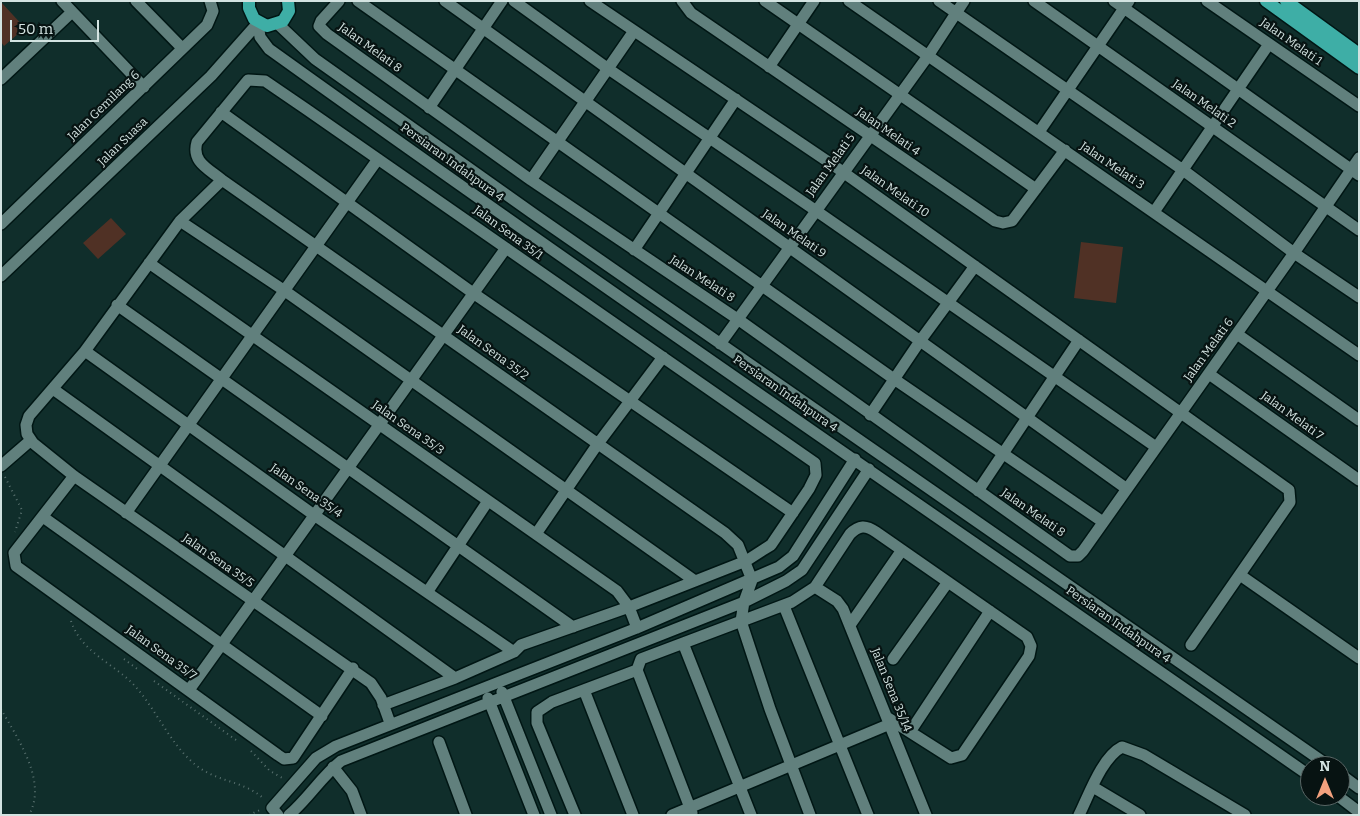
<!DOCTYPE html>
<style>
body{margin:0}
#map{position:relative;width:1360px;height:816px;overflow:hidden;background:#102e2b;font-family:Bitter,serif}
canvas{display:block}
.frame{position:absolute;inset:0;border:2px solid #d3e3e1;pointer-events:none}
.north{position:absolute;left:1300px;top:756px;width:50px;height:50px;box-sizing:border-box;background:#071312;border:1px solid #596665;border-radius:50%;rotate:0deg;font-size:14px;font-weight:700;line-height:20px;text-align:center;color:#d3e3e1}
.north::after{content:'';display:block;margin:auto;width:18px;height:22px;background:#f2a17e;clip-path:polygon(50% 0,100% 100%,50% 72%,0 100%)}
.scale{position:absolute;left:10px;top:20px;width:89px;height:22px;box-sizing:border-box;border:2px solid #d3e3e1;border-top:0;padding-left:6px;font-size:15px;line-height:18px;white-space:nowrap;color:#d3e3e1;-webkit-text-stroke:4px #071312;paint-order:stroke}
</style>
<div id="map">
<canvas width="1360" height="816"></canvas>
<div class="frame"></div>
<div class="north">N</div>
<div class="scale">50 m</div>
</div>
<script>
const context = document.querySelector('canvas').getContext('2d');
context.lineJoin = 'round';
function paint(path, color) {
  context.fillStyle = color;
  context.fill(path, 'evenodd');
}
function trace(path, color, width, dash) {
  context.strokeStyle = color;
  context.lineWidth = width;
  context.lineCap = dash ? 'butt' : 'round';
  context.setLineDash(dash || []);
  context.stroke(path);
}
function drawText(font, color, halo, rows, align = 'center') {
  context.font = font + ' Bitter,serif';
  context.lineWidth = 4.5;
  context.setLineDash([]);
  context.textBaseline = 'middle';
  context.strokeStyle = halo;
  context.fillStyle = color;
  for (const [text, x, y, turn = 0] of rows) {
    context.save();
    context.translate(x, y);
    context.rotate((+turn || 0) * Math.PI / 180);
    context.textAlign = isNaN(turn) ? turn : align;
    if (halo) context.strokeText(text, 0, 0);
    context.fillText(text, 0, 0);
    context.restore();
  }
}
const green = new Path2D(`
 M1 2 25 28 4 46 1 42Z
 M111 218 126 234 98 259 83 243Z
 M1081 242 1123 247 1116 303 1074 298Z`);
const path = new Path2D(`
 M5 477 22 510 15 532
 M71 621C81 652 113 663 134 685 157 710 170 745 197 766 217 782 245 781 264 799
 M124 659 140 671
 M154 681 236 740
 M1 709C17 738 48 781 29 815
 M251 751 270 771 284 779
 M1321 796 1326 799
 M249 815 260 810`);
const minor = new Path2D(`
 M62 1 144 87
 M136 1 182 48
 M339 1 321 21 319 26 327 34 531 180 739 320 1070 556H1078L1083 551 1294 253 1359 158
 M358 1 894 379 1103 522
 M445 1 1127 489
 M514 1 607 68 815 210 1156 447
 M590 1 833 165 1289 490 1290 502 1191 645
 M682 1 691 13 995 221 1003 223 1012 221 1065 150
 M765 1 1036 189
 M849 1 1359 355
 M939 1 1183 170 1294 253 1359 297
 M1034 1 1359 230
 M1114 1 1359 175
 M1207 1 1359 106
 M258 23 260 37 269 49C613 296 963 534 1310 776
 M278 24 315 59 535 215 1329 766
 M769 67 814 1
 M1 79 72 12
 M429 108 502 1
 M221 112 473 293 793 513
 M1039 132 1129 1
 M222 180 180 221 85 351 29 416 26 425 27 434 33 443 74 476 371 683 381 698 390 723
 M531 180 634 31
 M1154 212 1269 44
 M180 221 285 291 695 581
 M1 224 207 25 213 11 210 1
 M634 250 736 99
 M149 263 617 591 629 607 637 628
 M1 276 211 76 258 23
 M117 305 573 627
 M1237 334 1359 420
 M720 344 928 56 964 1
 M85 351 314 515 514 652
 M1209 374 1359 480
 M53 389 455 678
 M870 415 920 341 975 266
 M1 466 31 440
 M74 476 14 553 16 566 278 755 284 759 293 758 353 668
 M978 491 1079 340
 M126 513 378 159
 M43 517 322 716
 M536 534 597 445 663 357
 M1240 575 1359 658
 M815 587 837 601 843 609 926 815
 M428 591 488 501
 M784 606 868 815
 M850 625 902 550
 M683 643 751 815
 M893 659 948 582
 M637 670 692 813
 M189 690 506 248
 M584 690 633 815
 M502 692 551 815
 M488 698 534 815
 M383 705 455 678 514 652 521 645 629 607 746 561 763 550 771 545 809 489 816 475 815 463 306 109 265 81 248 80 197 142C191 162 209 169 222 180L725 533 738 545 752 580 744 602 741 621 770 709 810 815
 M910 732 990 611
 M439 742 466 815
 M333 767 352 791 361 815
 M1340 774 1359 788
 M1093 787 1140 815
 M1338 796 1359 812
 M278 815 272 808 316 758 336 746 637 628 779 567 793 556 855 459
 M289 815C308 799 321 777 341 761L744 602 786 581 802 570 869 469
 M575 815 537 723V712L552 702 637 670 641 659 792 602 815 587 850 534C859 525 866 525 876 532L1027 637 1031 646 1029 656 962 755 951 758 888 718
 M672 815 890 724
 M1079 815C1089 795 1102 757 1122 747L1144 755 1245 815`);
const major = new Path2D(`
 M249 1V8L254 19 267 26 283 21 289 11 288 1
 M1266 1 1359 68
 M1286 1 1359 54`);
const streetNames = [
 ["Jalan Melati 1",1291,42,35],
 ["Jalan Melati 8",370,48,36],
 ["Jalan Melati 2",1204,104,35],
 ["Jalan Gemilang 6",104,106,-44],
 ["Jalan Melati 4",888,132,35],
 ["Jalan Suasa",123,142,-44],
 ["Persiaran Indahpura 4",452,163,36],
 ["Jalan Melati 5",831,165,-54],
 ["Jalan Melati 3",1112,166,34],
 ["Jalan Melati 10",895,192,35],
 ["Jalan Sena 35/1",508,233,36],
 ["Jalan Melati 9",794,234,35],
 ["Jalan Melati 8",702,279,33],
 ["Jalan Melati 6",1209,350,-54],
 ["Jalan Sena 35/2",493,353,36],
 ["Persiaran Indahpura 4",785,394,35],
 ["Jalan Melati 7",1292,416,36],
 ["Jalan Sena 35/3",408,428,35],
 ["Jalan Sena 35/4",306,491,35],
 ["Jalan Melati 8",1033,513,35],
 ["Jalan Sena 35/5",218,561,35],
 ["Persiaran Indahpura 4",1118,625,35],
 ["Jalan Sena 35/7",161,653,36],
 ["Jalan Sena 35/14",891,690,68]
];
paint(green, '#503125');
trace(minor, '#001614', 14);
trace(major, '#001614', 15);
trace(path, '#59716f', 2, [1, 4]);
trace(minor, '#61807d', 11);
trace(major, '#3eaea6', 12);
drawText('12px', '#d3e3e1', '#071312', streetNames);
</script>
